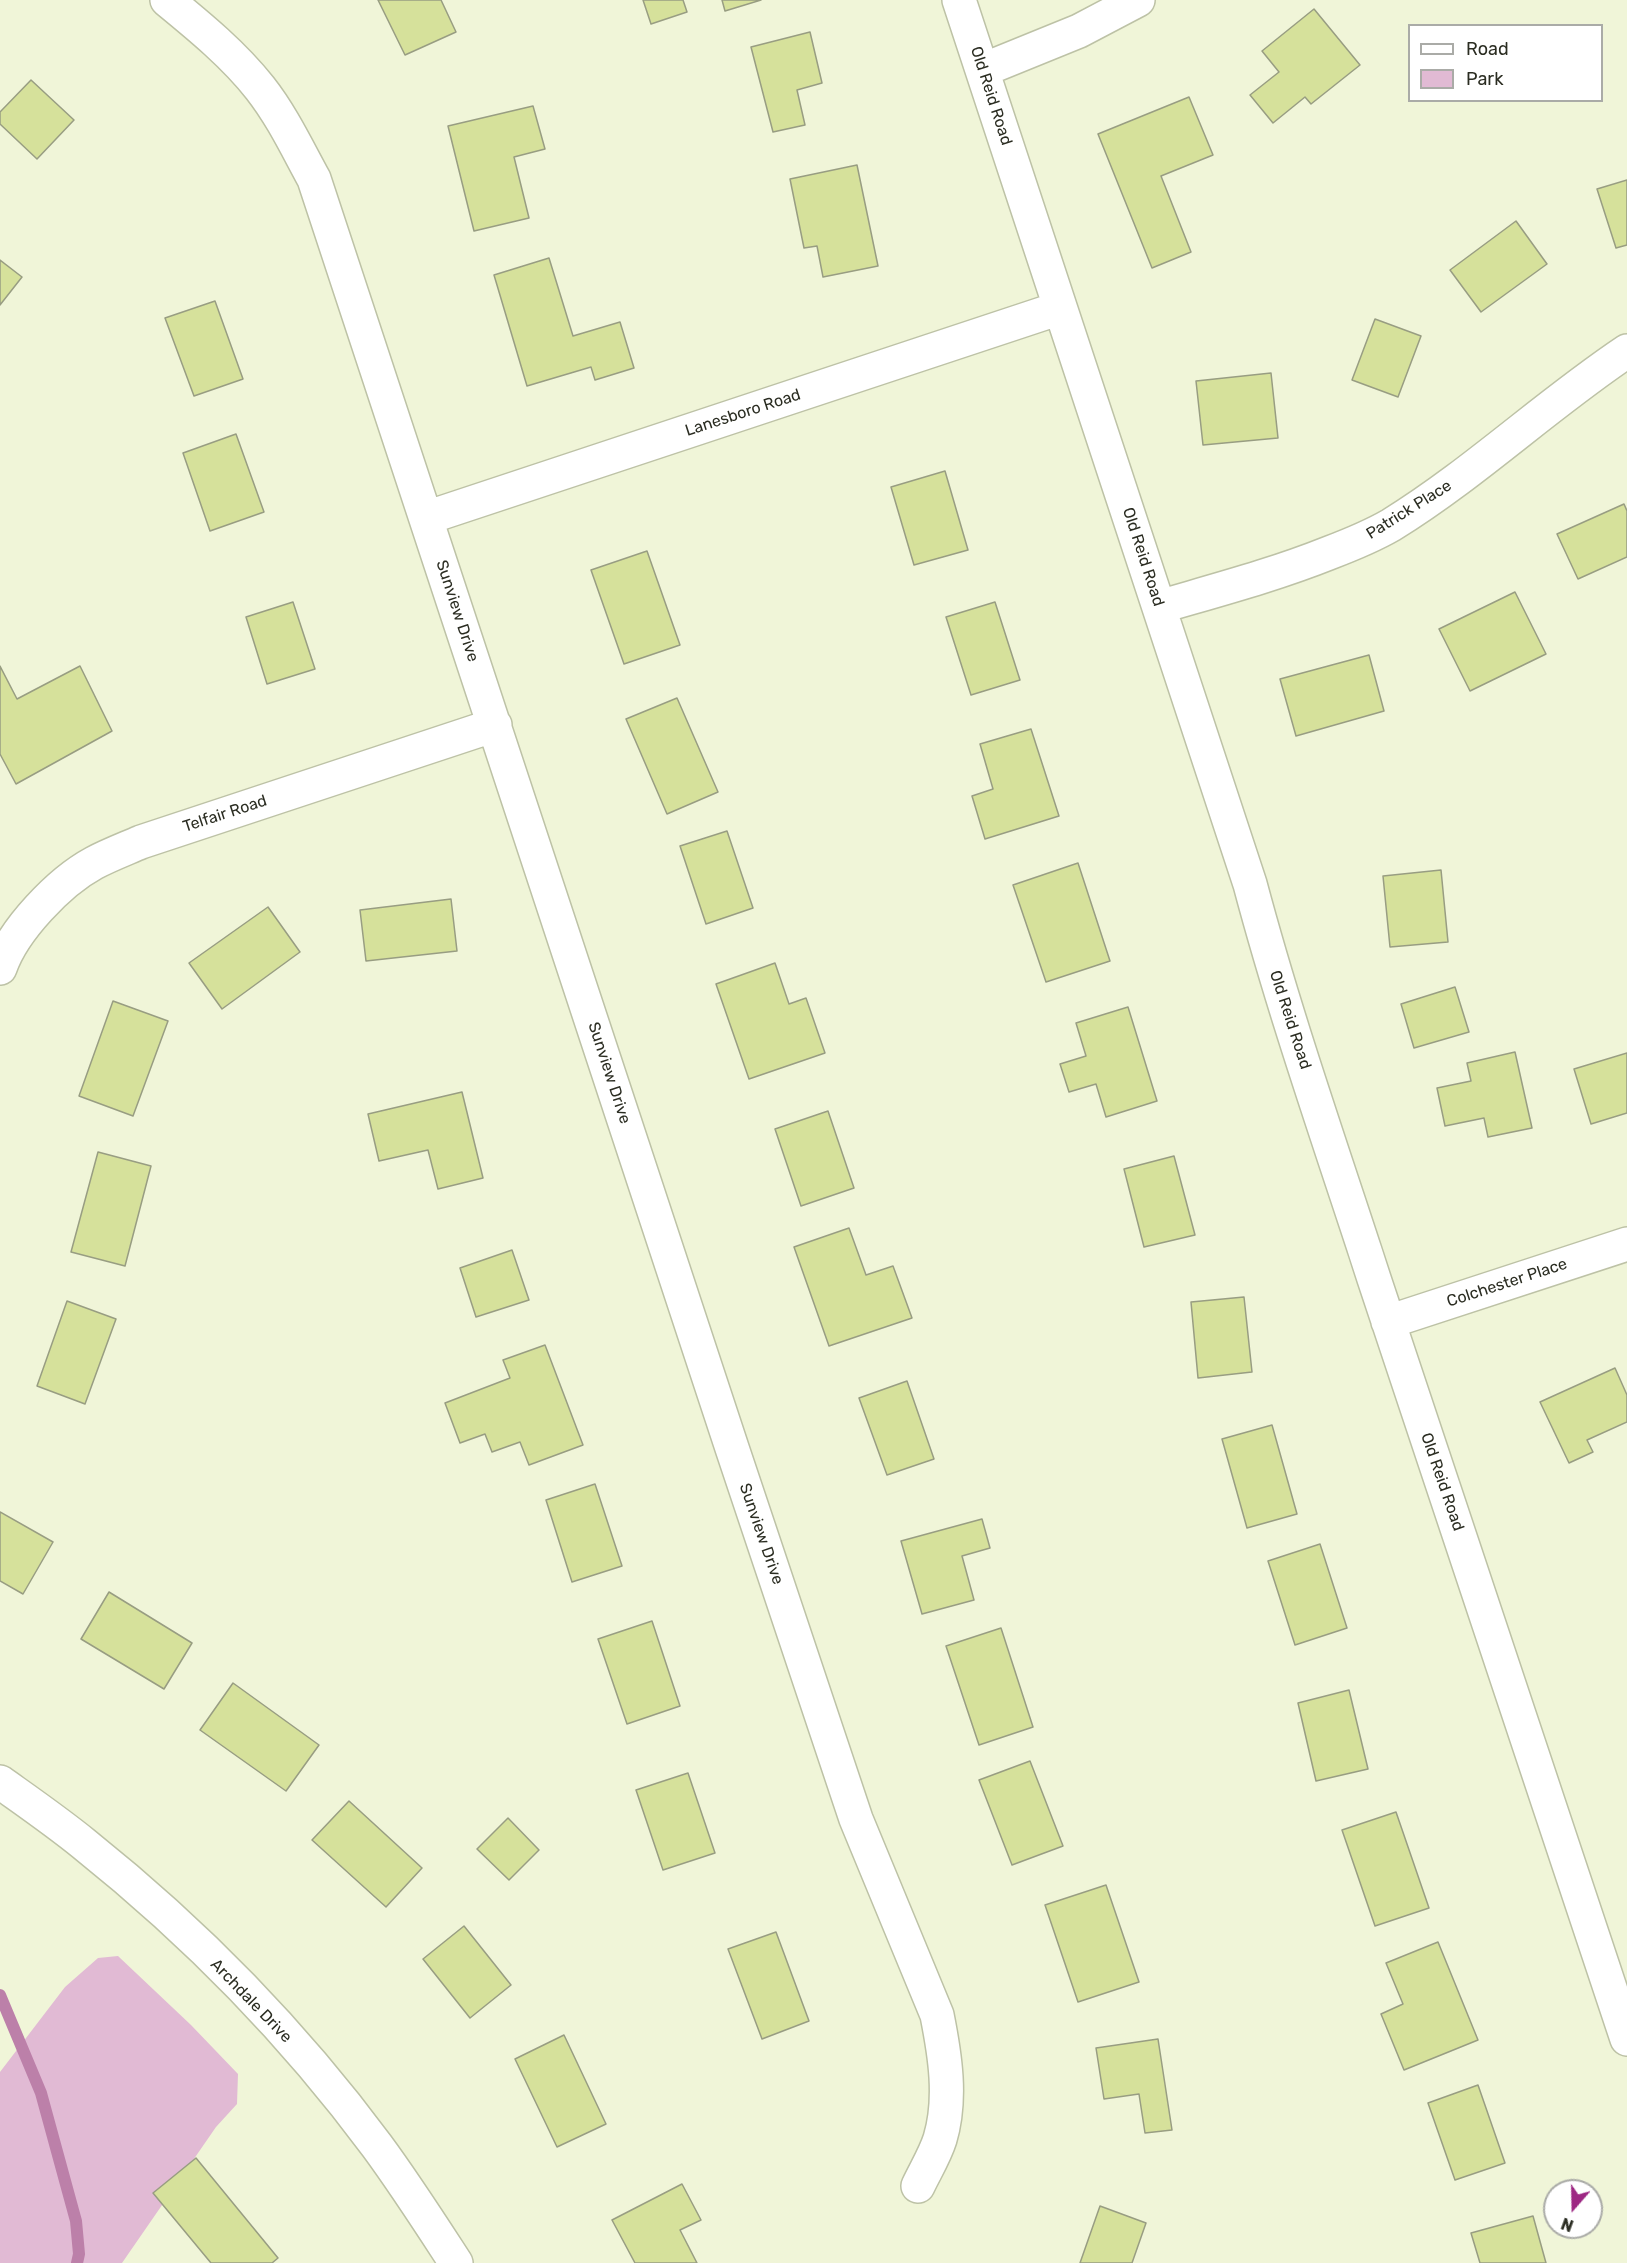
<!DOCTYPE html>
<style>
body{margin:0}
#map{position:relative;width:1627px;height:2263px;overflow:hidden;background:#f0f5d8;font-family:Rubik,sans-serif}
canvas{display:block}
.legend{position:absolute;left:1408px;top:24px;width:195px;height:78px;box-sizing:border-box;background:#fff;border:2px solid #aaaba7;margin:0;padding:8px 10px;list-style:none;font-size:18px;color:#2b2d22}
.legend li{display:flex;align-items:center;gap:12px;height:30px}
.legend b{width:30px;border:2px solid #aaaba7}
.north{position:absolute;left:1543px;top:2179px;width:60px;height:60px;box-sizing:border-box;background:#fff;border:2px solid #aaaba7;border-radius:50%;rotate:200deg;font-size:16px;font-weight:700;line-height:24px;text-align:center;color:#2b2d22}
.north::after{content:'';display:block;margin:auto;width:21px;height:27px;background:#9d2883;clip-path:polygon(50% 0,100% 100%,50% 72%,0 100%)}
</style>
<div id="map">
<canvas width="1627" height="2263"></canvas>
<ul class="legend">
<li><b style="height:8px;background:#fff"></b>Road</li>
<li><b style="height:16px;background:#e1bad4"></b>Park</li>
</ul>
<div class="north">N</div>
</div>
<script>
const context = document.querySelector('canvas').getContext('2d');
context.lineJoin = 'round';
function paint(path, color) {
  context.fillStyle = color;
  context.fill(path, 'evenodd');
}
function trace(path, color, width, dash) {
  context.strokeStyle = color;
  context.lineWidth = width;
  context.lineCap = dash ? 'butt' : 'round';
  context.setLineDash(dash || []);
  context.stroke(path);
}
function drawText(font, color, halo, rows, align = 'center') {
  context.font = font + ' Rubik,sans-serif';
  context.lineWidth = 4.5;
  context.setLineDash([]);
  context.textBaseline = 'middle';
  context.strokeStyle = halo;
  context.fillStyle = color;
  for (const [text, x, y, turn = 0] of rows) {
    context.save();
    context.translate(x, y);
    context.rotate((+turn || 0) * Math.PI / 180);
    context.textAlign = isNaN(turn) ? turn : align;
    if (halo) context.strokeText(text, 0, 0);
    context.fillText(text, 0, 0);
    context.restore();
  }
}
const green = new Path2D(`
 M118 1956 191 2025 238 2074 237 2104 216 2127 122 2263H0V2072L65 1987 98 1958Z`);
const stream = new Path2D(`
 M0 1995 41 2093 76 2221 79 2254 77 2263`);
const building = new Path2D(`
 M378 0H441L456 32 405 55Z
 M643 0H683L687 12 651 24Z
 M722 0H761L725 11Z
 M1314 9 1360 65 1311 104 1305 97 1273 123 1250 95 1279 72 1262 51Z
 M810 32 822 83 797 90 805 125 773 132 751 47Z
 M31 80 74 120 37 159 0 124V112Z
 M1189 97 1213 155 1161 176 1191 252 1152 268 1098 134Z
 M533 106 545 149 514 157 529 218 474 231 448 126Z
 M857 165 878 266 823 277 817 246 804 248 790 179Z
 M1627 180V245L1616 248 1597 189Z
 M1516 221 1547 264 1481 312 1450 270Z
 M549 258 573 336 620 322 634 368 595 380 591 367 527 386 494 275Z
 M0 260 22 277 0 305Z
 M215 301 243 379 194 396 165 318Z
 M1375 319 1421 336 1398 397 1352 380Z
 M1271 373 1278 438 1203 445 1196 381Z
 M236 434 264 512 210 531 183 453Z
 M945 471 968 550 914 565 891 487Z
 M1624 504 1627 511V557L1578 579 1557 534Z
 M647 551 680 645 624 664 591 570Z
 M1515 592 1546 654 1470 691 1439 629Z
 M293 602 315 669 267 684 246 617Z
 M995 602 1020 680 971 695 946 617Z
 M1369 655 1384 711 1296 736 1280 679Z
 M0 666 17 699 80 666 112 731 16 784 0 754Z
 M677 698 718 792 667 814 626 719Z
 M1031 729 1059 816 985 839 972 796 993 789 980 744Z
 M727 831 753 908 706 924 680 846Z
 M1078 863 1110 961 1046 982 1013 885Z
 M1441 870 1448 942 1390 947 1383 876Z
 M451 899 457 951 366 961 360 910Z
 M268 907 300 952 222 1009 189 963Z
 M775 963 789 1004 806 998 825 1053 749 1079 716 984Z
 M1455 987 1469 1032 1414 1048 1401 1004Z
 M113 1001 168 1021 133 1116 79 1096Z
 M1128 1007 1157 1101 1106 1117 1096 1084 1069 1092 1060 1064 1086 1056 1076 1023Z
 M1515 1052 1532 1128 1488 1137 1484 1118 1445 1126 1437 1088 1471 1081 1467 1063Z
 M1627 1053V1113L1591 1124 1574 1069Z
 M462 1092 483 1178 438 1189 428 1150 379 1161 368 1114Z
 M828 1111 854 1188 801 1206 775 1129Z
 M98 1152 151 1166 125 1266 71 1252Z
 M1174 1156 1195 1235 1144 1247 1124 1169Z
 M849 1228 866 1275 893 1266 912 1318 829 1346 794 1247Z
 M512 1250 529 1300 476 1317 460 1268Z
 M1244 1297 1252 1372 1198 1378 1191 1302Z
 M67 1301 116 1319 85 1404 37 1386Z
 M545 1345 583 1445 529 1465 520 1442 492 1452 485 1434 460 1443 445 1403 510 1378 503 1360Z
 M1615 1368 1627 1395V1422L1587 1440 1593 1452 1569 1463 1540 1402Z
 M907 1381 934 1459 887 1475 859 1398Z
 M1272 1425 1297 1514 1247 1528 1222 1439Z
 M595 1484 622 1566 572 1582 546 1500Z
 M0 1512 53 1542 23 1594 0 1581Z
 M982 1519 990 1548 962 1556 974 1600 922 1614 901 1541Z
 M1320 1544 1347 1628 1295 1645 1268 1561Z
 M109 1592 192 1643 164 1689 81 1639Z
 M652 1621 680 1706 627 1724 598 1639Z
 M1001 1628 1033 1727 979 1745 946 1646Z
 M233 1683 319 1745 286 1791 200 1730Z
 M1349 1690 1368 1769 1316 1781 1298 1703Z
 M1030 1761 1063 1846 1012 1865 979 1780Z
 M688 1773 715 1853 663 1870 636 1790Z
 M349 1801 422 1868 386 1907 312 1840Z
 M1396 1812 1429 1908 1375 1926 1342 1830Z
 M508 1818 539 1850 509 1880 477 1849Z
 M1106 1885 1139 1982 1078 2002 1045 1905Z
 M464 1926 511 1985 470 2018 423 1959Z
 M776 1932 809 2021 762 2039 728 1949Z
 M1438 1942 1478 2040 1404 2070 1381 2014 1403 2004 1386 1963Z
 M564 2035 606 2124 557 2147 515 2059Z
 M1158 2039 1172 2130 1145 2133 1139 2094 1104 2099 1096 2048Z
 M1478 2085 1505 2163 1455 2180 1428 2103Z
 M196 2158 278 2258 272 2263H211L153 2193Z
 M682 2184 701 2220 680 2230 697 2263H635L612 2220Z
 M1100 2206 1146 2223 1132 2263H1080Z
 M1533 2216 1546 2263H1480L1471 2233Z`);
const minor = new Path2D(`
 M167 0C200 27 234 55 260 88 282 116 297 148 314 179L732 1448 856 1819 937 2015C945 2055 952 2099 940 2139 935 2155 925 2171 918 2186
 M959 0 1250 884C1283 1008 1325 1129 1365 1251 1450 1514 1541 1775 1627 2039
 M983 70 1079 31 1138 0
 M426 518 1060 308
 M1159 607C1217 590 1274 575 1329 553 1350 545 1372 536 1391 525 1475 473 1546 405 1627 351
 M0 968C13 930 59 882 94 863 109 855 125 849 141 842L495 725
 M1388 1322 1627 1244`);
const tertiary = new Path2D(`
 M0 1782C28 1802 57 1822 84 1844 193 1931 294 2034 377 2146 405 2184 430 2223 456 2263`);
const streetNames = [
 ["Old Reid Road",991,96,72],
 ["Lanesboro Road",743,413,-18],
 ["Patrick Place",1409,510,-32],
 ["Old Reid Road",1143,557,72],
 ["Sunview Drive",457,611,72],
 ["Telfair Road",225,814,-18],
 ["Old Reid Road",1290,1020,72],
 ["Sunview Drive",609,1073,72],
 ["Colchester Place",1507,1283,-18],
 ["Old Reid Road",1442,1482,71],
 ["Sunview Drive",761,1534,71],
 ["Archdale Drive",251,2001,46]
];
paint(green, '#e1bad4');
trace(stream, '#bc80a9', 12);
paint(building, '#d6e19b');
trace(building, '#989d82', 1.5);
trace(minor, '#bdc2a6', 36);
trace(tertiary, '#bdc2a6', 36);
trace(minor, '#fff', 33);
trace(tertiary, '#fff', 33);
drawText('16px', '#2b2d22', '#fff', streetNames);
</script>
